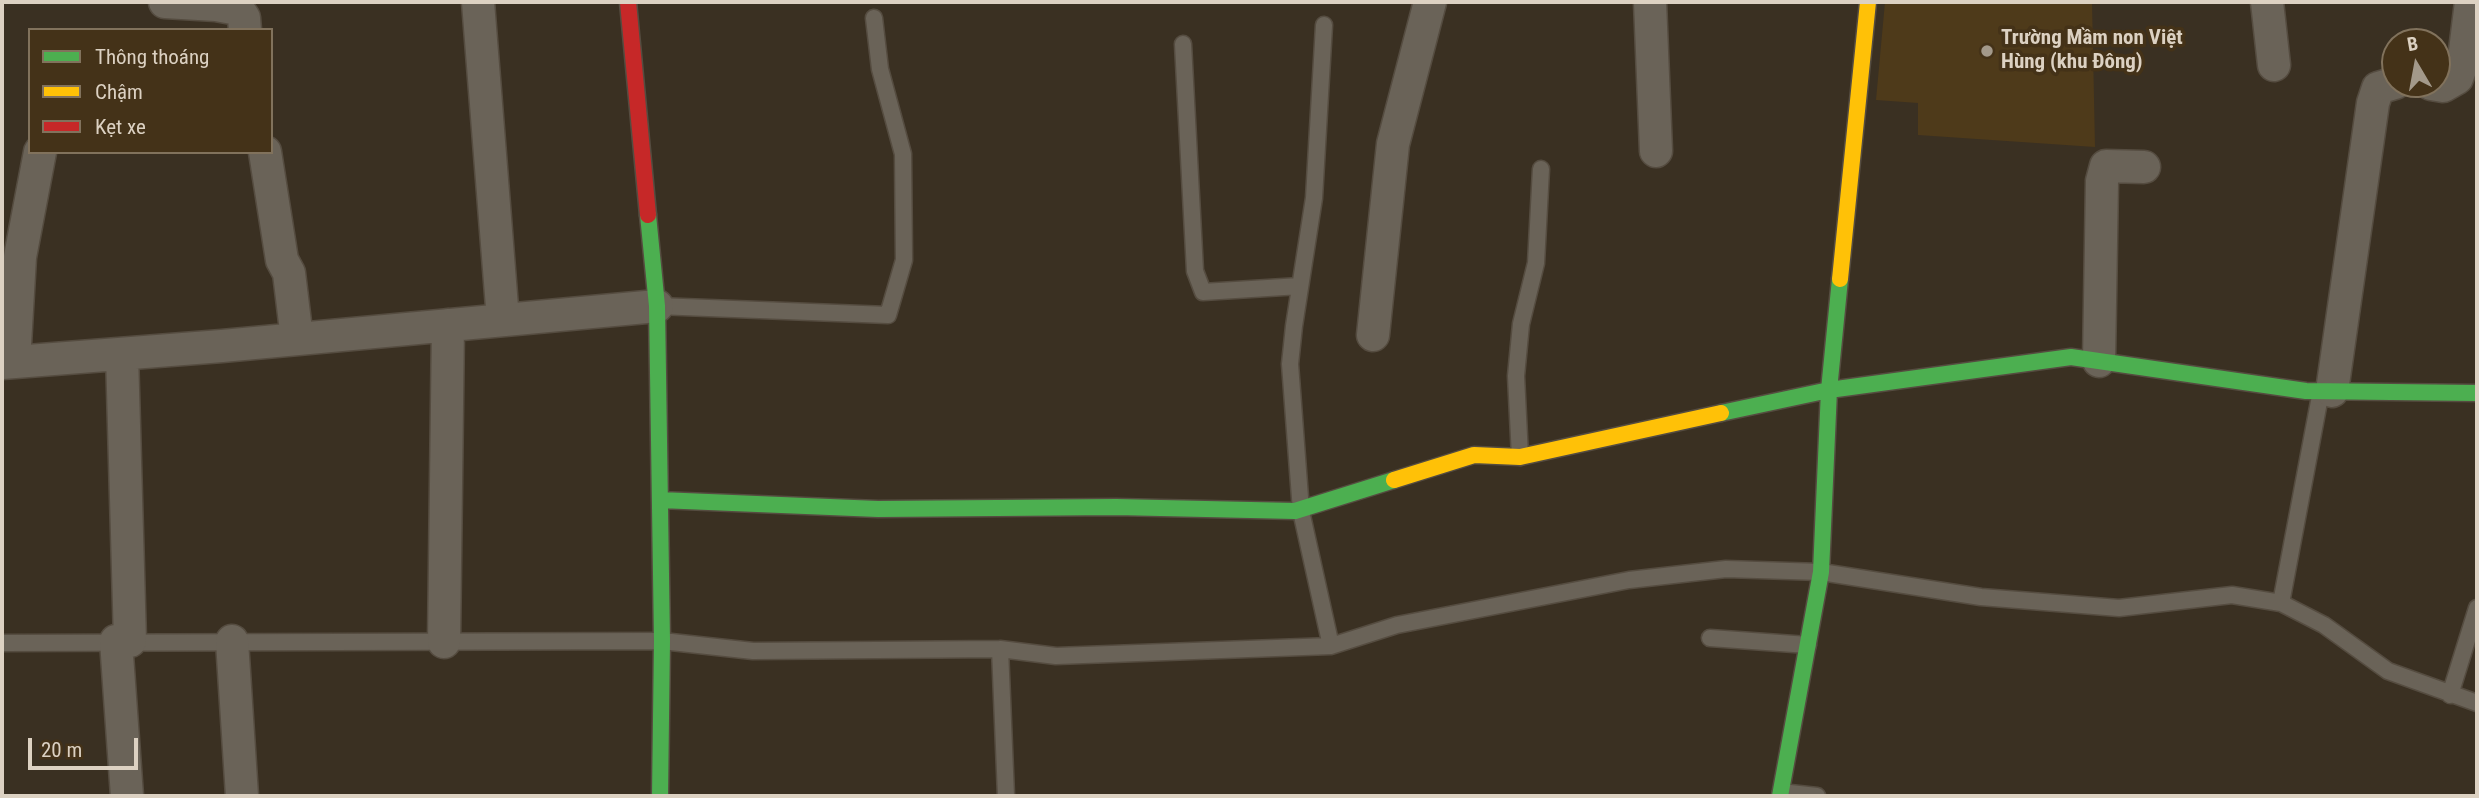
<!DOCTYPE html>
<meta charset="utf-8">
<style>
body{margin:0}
#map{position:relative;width:2479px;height:798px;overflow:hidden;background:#3a3022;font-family:"Roboto Condensed",sans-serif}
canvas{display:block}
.frame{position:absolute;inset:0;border:4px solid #dcd1c2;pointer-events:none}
.legend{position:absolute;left:28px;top:28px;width:245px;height:126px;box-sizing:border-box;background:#443218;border:2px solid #81725c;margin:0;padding:9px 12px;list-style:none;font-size:21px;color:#dcd1c2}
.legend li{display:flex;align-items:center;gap:14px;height:35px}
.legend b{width:35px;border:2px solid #81725c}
.north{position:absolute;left:2381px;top:28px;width:70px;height:70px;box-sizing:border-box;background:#443218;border:2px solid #81725c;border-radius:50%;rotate:350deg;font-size:19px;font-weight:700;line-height:28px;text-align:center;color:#dcd1c2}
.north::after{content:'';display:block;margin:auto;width:24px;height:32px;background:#a3998a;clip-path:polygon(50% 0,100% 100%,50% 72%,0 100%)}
.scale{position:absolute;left:28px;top:738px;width:110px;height:32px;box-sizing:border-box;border:4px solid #dcd1c2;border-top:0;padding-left:9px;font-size:21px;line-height:24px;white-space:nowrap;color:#dcd1c2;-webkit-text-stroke:5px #443218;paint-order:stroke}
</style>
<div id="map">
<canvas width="2479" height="798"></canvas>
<div class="frame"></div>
<ul class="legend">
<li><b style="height:9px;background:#4caf50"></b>Thông thoáng</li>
<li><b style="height:9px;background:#ffc107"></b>Chậm</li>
<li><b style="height:9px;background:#c62828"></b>Kẹt xe</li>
</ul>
<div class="north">B</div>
<div class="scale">20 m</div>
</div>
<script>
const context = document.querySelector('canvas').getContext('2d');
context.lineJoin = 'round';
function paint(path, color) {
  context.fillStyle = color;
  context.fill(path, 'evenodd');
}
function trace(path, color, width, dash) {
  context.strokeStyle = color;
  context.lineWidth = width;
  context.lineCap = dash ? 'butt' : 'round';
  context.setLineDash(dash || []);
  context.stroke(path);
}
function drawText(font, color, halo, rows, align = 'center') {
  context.font = font + ' "Roboto Condensed",sans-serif';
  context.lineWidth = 7;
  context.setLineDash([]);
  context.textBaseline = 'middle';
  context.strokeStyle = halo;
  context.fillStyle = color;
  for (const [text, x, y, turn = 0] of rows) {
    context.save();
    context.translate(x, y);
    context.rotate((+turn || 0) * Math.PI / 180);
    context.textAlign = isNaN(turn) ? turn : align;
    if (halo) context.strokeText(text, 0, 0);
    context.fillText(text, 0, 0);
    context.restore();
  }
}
const built = new Path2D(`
 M1885 2H2092L2095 147 1918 135V103L1876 100Z`);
const lane = new Path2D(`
 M1324 25 1314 198 1294 326 1290 364 1301 511 1331 646
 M1183 44 1195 271 1203 292 1300 286
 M657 306 888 315 904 260 903 154 880 69 874 18
 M1520 457 1516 376 1521 324 1536 263 1541 169
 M2281 603 2321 391
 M1710 638 1808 645
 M2 643 662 641 753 651 1000 649 1056 656 1331 646 1397 625 1629 580 1726 569 1821 572 1981 597 2119 608 2232 595 2281 603 2324 625 2388 671 2477 703
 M1000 649 1006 796
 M2450 695 2477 608
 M1781 792 1817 796`);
const street = new Path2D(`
 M165 2 216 5 238 9 244 18 245 30
 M478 2 503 320
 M1650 2 1656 151
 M2267 2 2274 65
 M2431 84 2443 86 2457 78 2464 59 2471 2
 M265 152 282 260 289 273 297 339
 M1373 335 1393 144 1430 2
 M122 354 130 641
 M2099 361 2102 181 2106 166 2144 167
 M14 362 20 257 40 152
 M2 363 222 346 657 306
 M2332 391 2373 103 2378 88 2395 83
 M116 641 127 796
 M232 641 242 796
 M444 642 448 325`);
const fast = new Path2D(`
 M648 215 657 306 662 641 660 796
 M1721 413 1829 390 2071 357 2306 391 2477 393
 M660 500 878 509 1116 507 1295 511 1394 480
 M1780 796 1821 572 1829 390 1840 279`);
const slow = new Path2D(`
 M1840 279 1868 2
 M1394 480 1474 455 1520 457 1721 413`);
const jam = new Path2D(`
 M628 2 648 215`);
const markers = [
 [1987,51,7,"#a3998a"]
];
const poiNames = [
 ["Trường Mầm non Việt",2001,39],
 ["Hùng (khu Đông)",2001,63]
];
paint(built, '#4e3a1a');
trace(lane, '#554c40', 19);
trace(street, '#554c40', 35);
trace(fast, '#554c40', 19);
trace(slow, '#554c40', 19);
trace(jam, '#554c40', 19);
trace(lane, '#6a6358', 16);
trace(street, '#6a6358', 32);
trace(fast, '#4caf50', 16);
trace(slow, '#ffc107', 16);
trace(jam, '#c62828', 16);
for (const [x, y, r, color] of markers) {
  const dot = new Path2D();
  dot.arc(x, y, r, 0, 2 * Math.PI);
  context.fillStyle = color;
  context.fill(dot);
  trace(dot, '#443218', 2.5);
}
drawText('bold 21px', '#dcd1c2', '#443218', poiNames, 'left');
</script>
